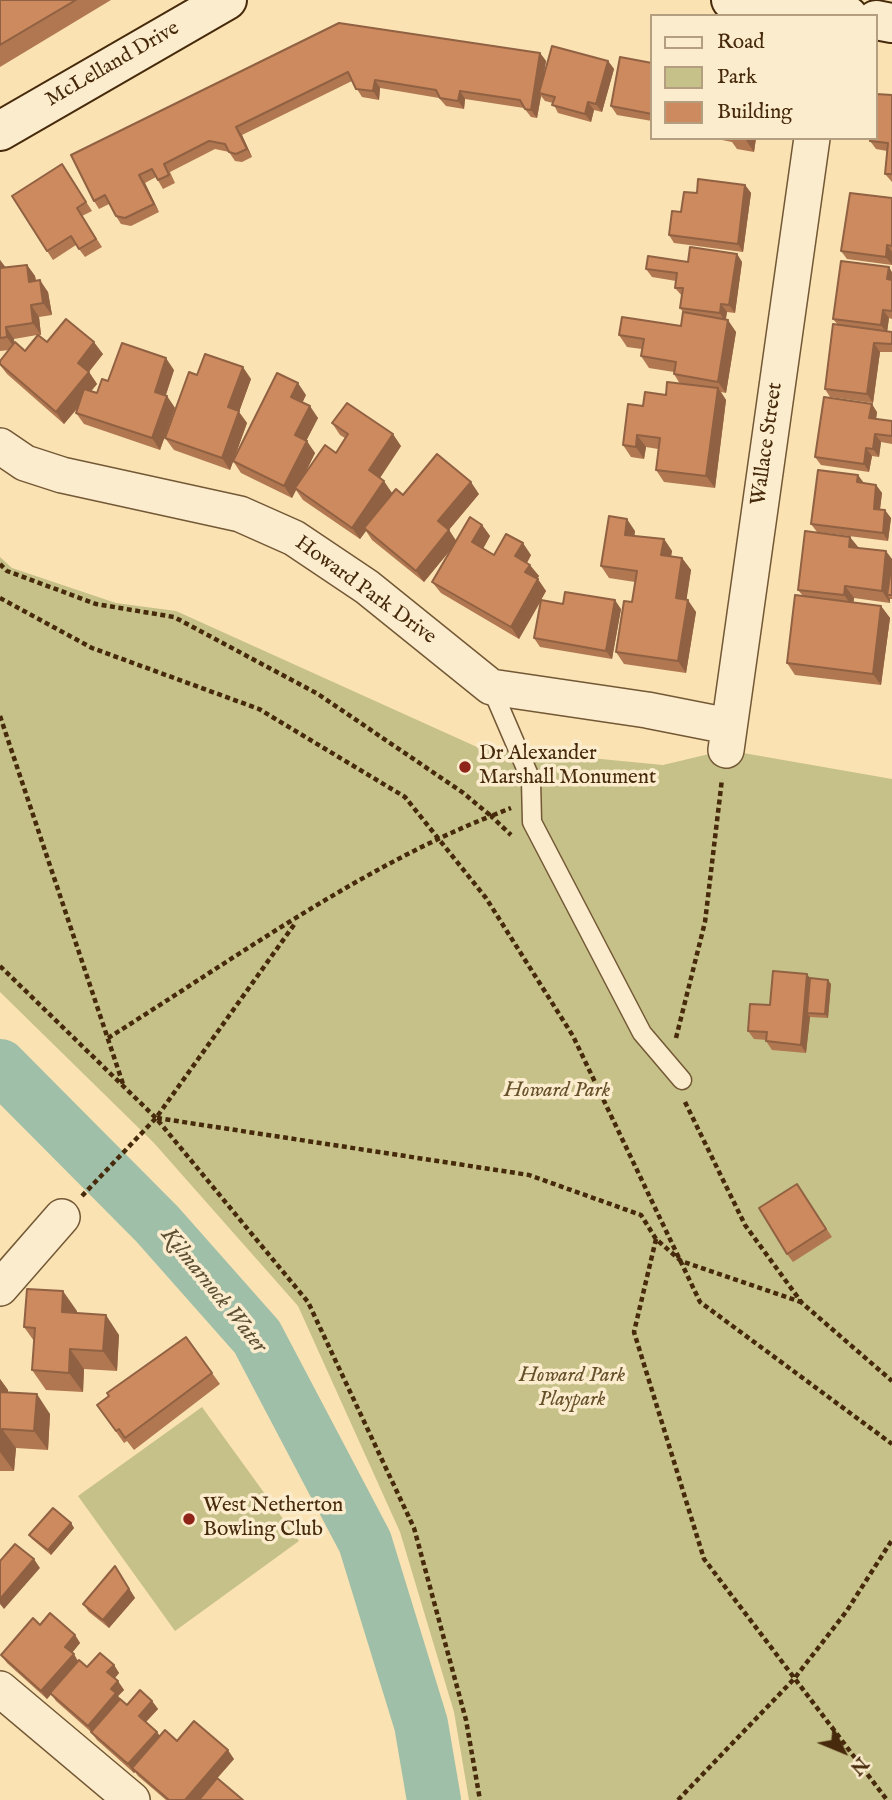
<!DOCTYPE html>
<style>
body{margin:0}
#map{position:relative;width:892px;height:1800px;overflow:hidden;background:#fae2b3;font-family:"IM FELL English",serif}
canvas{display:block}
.legend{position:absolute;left:650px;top:14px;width:228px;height:126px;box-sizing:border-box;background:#fcecce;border:2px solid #b39e80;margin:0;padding:9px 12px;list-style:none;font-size:21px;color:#462a0b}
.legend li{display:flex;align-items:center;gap:14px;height:35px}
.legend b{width:35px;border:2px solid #b39e80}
.north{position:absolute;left:808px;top:1716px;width:70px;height:70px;-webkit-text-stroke:5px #fcecce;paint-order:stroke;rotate:133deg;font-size:19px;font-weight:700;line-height:28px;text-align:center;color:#462a0b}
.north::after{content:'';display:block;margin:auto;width:24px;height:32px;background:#462a0b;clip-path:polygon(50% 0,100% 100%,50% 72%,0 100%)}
</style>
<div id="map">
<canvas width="892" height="1800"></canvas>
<ul class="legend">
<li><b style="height:9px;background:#fcecce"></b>Road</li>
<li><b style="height:19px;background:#c6c188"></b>Park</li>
<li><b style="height:19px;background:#cd8a5e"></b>Building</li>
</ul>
<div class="north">N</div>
</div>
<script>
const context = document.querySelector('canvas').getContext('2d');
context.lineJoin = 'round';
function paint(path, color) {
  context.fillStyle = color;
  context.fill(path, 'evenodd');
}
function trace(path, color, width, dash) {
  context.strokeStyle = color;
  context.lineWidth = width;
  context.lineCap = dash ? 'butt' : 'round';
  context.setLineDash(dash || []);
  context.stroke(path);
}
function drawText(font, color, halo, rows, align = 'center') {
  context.font = font + ' "IM FELL English",serif';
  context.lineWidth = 7;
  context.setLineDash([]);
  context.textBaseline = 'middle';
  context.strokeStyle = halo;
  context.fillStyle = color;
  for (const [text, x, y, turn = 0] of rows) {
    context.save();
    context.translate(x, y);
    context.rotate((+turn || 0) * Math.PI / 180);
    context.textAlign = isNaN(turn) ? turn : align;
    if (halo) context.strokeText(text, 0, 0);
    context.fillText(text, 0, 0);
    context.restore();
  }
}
const green = new Path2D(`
 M0 557 12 568 116 603 176 611 477 747 663 765 726 750 892 779V1800H469L454 1712 400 1532 298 1306 154 1143 0 992Z
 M202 1407 299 1541 175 1631 78 1496Z`);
const river = new Path2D(`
 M0 1066 157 1224 257 1337 365 1542 421 1724 434 1800`);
const path = new Path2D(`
 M0 564 7 571 96 604 174 617 318 694 462 792 491 816 511 808
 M0 598 92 648 259 709 405 797 486 898 573 1036 700 1302 892 1444
 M0 716 123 1084
 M0 966 156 1118 308 1302 414 1528 466 1720 480 1800
 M108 1038C228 963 359 868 491 816L511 835
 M676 1038 705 922 722 779
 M685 1102 745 1225 802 1303 892 1381
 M157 1118 529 1175 641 1215 656 1239 681 1261 801 1302
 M82 1196 156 1118 296 922
 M656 1239 634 1332 704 1559 887 1800
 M678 1800 794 1679 846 1612 892 1540`);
const lane = new Path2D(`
 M491 687 531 780 532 822 642 1033 682 1080`);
const street = new Path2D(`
 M0 446 25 463 62 475 240 514 294 538 367 587 491 687 647 710 728 726
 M726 750 812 138
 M0 1288 62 1217
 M0 1689 132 1800`);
const secondary = new Path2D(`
 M731 0 848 16
 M876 20 892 23
 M0 131 227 0`);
const wall = new Path2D(`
 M0 0H111L0 67Z
 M339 23 540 53 546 61 543 77 608 61 614 69 602 112 594 110 591 122 558 113 553 103 545 101 541 96 537 118 531 117 524 108 465 99 464 109 446 106 439 98 380 88 379 100 362 97 352 81 242 135 252 157 242 162 235 161 229 152 215 149 170 172 175 183 163 189 156 177 145 183 159 212 131 226 121 224 116 216 109 204 99 209 94 201Z
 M652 63V121L617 115 611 106Z
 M892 95V182L885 174 887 151 876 149 870 141Z
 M720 138H756L754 152 737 149 732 142 722 140Z
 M68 173 92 211 82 216 102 247 85 257 76 245 53 260 47 251Z
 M745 185 751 193 743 252 674 243 669 235 681 212Z
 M892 198V265L847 259 841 251Z
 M737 254 742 262 735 313 727 312 726 319 736 332 726 393 721 392 726 400 715 488 664 482 656 470 658 449 646 447 644 459 631 457 623 445 643 406 666 395 680 384 674 374V372L649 368 641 356 642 349 627 347 619 335 681 326 683 312 680 308 682 296 675 288 676 281 652 277 646 269Z
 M0 260 5 268 27 265 35 276 36 281 48 292 52 315 39 317 41 335H38L47 342 103 354 89 372 97 384 91 391 97 393 108 381 174 370 166 395 175 408 160 450 84 424 76 413 77 409 64 424 7 374 0 365V361L9 350 0 351ZM37 335 25 351 14 343V339Z
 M892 272V319L889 318 887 331 892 332V352H880L873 403 830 397 825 389 838 325 833 319Z
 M197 375 251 379 239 412 247 423 230 470 174 450 165 438Z
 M306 395 302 402 318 418 306 441 315 453 304 475 336 453 345 438 340 435 332 423 401 446 380 478 392 493 388 498 403 495 479 494 449 530 456 541 482 525 490 536 483 549 494 555H531L527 563 539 576 537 579 546 591 541 600 563 604 621 609 612 659 540 647 534 638 541 601 519 639 441 593 432 582 451 549 424 582 372 540 366 531 360 539 303 500 296 490 292 498 241 473 233 461Z
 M877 412 876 419 892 421V444L881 442 879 457 872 456 869 472 821 465 815 457Z
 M864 483 876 485 882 493 880 509 891 518 888 541 817 532 811 524Z
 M635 531 634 536 664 539 672 551 671 557 682 558 691 570 686 600 696 612 686 673 624 664 616 652 632 602 635 582 609 578 601 566Z
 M858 548 892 559V599H890V603L854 598 853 603 881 606 890 618 881 685 795 675 787 663 803 596 798 590Z
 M810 978 831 984 828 1018 810 1017 806 1053 772 1050 766 1041 767 1040 754 1039 748 1031 770 1005Z
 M797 1184 832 1237 793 1262 787 1254Z
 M77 1311V1313L119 1335 117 1371 84 1369 83 1392 46 1390 32 1370 34 1341 24 1327Z
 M186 1337 220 1384 134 1450 127 1441 124 1443 97 1405Z
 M0 1379 8 1390V1392L50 1414 48 1450 16 1448 14 1471H0Z
 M71 1523 74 1528 51 1555 32 1539 29 1535Z
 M120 1574 135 1598 109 1628 89 1612 83 1604Z
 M40 1625 75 1635 80 1643 72 1653 78 1661 87 1667 114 1665 119 1673 115 1678 124 1690 118 1696 127 1705 152 1701 158 1709 146 1722 160 1736 234 1759 198 1800H166L138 1776 135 1772 134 1773 97 1740 91 1732 56 1701 51 1694 47 1699 7 1663 1 1655Z`);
const shadedWall = new Path2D(`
 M540 53 546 61 541 94 539 93 541 96 537 118 531 110Z
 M608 61 614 69 602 112 596 104Z
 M375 80 380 88 379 100 373 91Z
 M460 91 465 99 464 109 458 101Z
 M588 102 594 110 591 122 585 114Z
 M236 127 242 135 252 157 247 149Z
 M746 138H756L754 152 746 140Z
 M139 175 145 183 159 212 154 204Z
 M745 185 751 193 743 252 738 244Z
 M887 245 892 252V265L886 257Z
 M737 254 742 262 735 313 729 305Z
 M0 260 7 269 0 268Z
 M27 265 35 276 38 294 29 282Z
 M889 267 892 272V286L887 279Z
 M40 280 48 292 52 315 43 303Z
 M721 304 727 312 725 322 720 313Z
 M31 305 39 317 41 335 33 323Z
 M883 310 889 318 887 333 881 325Z
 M728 320 736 332 726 393 718 382Z
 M6 327 14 339 15 349 7 337Z
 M94 342 103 354 86 375 78 363Z
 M874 343 880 352 873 403 867 394Z
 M166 358 174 370 163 403 155 392Z
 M243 367 251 379 239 412 247 423 230 470 222 458 228 407Z
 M89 372 97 384 64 424 56 412Z
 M298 383 306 395 300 408 291 397Z
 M718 388 726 400 715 488 706 476Z
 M167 396 175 408 160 450 152 438Z
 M872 404 877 412 875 426 869 418Z
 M310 406 318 418 303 447 295 435Z
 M393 434 401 446 377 482 369 470Z
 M875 434 881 442 879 457 873 449Z
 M637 435 646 447 644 459 636 447Z
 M307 441 315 453 297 490 295 488 296 490 292 498 284 486Z
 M866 448 872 456 869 472 864 464Z
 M858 475 864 483 857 482Z
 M384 481 392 493 367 530 364 528 366 531 360 539 352 528Z
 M471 482 479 494 446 533 438 521Z
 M876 485 882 493 879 517 874 509Z
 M885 510 891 518 888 541 883 533Z
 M627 519 635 531 633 546 625 535Z
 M482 525 490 536 480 554 472 542Z
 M449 530 457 542 424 582 416 571Z
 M850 537 859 548 849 547Z
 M664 539 672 551 669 567 661 555Z
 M523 543 531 555 524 568 515 556Z
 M886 551 892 559V586L887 595 890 599V603L882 591Z
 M682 558 691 570 685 610 676 598Z
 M530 565 539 576 534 584 525 572Z
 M538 579 546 591 519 639 511 627Z
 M845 586 854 598 853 607 844 595Z
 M615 600 621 609 612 659 606 651Z
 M688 600 696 612 686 673 678 661Z
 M881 606 890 618 881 685 873 674Z
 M807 974 813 982 807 1013 810 1017 806 1053 801 1045Z
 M828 980 831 984 828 1018 825 1014Z
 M63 1291 77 1311 76 1332 62 1312Z
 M106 1315 119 1335 117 1371 103 1351Z
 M70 1349 84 1369 83 1392 69 1373Z
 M0 1379 8 1390 7 1411 0 1401Z
 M37 1394 50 1414 48 1450 34 1431Z
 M2 1429 16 1448 14 1471 0 1452Z
 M71 1523 74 1528 51 1555 48 1550Z
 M34 1559 40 1568 4 1609 0 1604V1599Z
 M115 1566 135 1598 109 1628 103 1620Z
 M75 1635 80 1643 70 1655 65 1647Z
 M74 1654 79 1663 47 1699 41 1691Z
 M114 1665 119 1673 113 1680 107 1672Z
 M118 1681 124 1690 118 1696 122 1701 93 1734 88 1726 111 1689Z
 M152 1701 158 1709 144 1724 139 1716Z
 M157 1732 163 1740 132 1768 135 1772 134 1773 128 1764Z
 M228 1750 234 1759 198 1800H185Z`);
const building = new Path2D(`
 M0 0H76L0 45Z
 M339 23 540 53 531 110 525 109 520 100 460 91 458 101 440 98 436 90 375 80 373 91 356 89 348 72 236 127 247 149 236 154 229 152 225 144 209 141 164 164 169 175 158 180 152 169 139 175 154 204 125 218 116 216 105 195 94 201 71 155Z
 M552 46 608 61 596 104 588 102 585 114 552 105 555 97 539 93Z
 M620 57 652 63V114L611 106Z
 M876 94 892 95V174H885L888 143 870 141V138H876Z
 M62 164 86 202 77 208 96 239 79 249 71 236 47 251 12 196Z
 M698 179 745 185 738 244 669 235 672 211 681 212 684 192 697 193Z
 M850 193 892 198V246L887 245 886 257 841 251Z
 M690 247 737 254 729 305 721 304 720 313 680 308 683 288H675L677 273 646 269 648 256 688 262Z
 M841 261 889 267 887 279 892 280V311L883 310 881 325 833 319Z
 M27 265 29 282 40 280 43 303 31 305 33 323 6 327 7 337 0 338V267V268Z
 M683 312 728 320 718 382 674 374 676 362 641 356 644 339 619 335 622 317 681 326Z
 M66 319 94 342 78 363 89 372 56 412 0 364V361L15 342 25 351 38 335 47 342Z
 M833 324 892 332V344L874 343 867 394 825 389Z
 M122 343 166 358 155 392 167 396 152 438 76 413 84 389 97 393 102 379 108 381Z
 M205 354 243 367 228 407 239 411 222 458 165 438 189 372 197 375Z
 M277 373 298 383 291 397 310 406 295 435 307 441 284 486 233 461Z
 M667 382 718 388 706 476 656 470 660 438 637 435 636 447 623 445 628 404 643 406 645 392 666 395Z
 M824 397 872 404 869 418 892 421V436L875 434 873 449 866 448 864 464 815 457Z
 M347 403 393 434 369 470 384 481 352 528 295 488 325 445 336 453 348 434 332 423Z
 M437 454 471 482 438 521 449 530 416 571 364 528 396 489 403 495Z
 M818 470 858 475 857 482 876 485 874 509 885 510 883 533 811 524Z
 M609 516 627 519 625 535 664 539 661 555 682 558 676 598 688 600 678 661 616 652 624 601 632 602 637 571 601 566Z
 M470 517 482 525 472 542 494 555 506 534 523 543 515 556 530 565 525 572 538 579 511 627 432 582Z
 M805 531 850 537 849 547 886 551 882 591 845 586 844 595 798 590Z
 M892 562V595H887Z
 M565 592 615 600 606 651 534 638 541 600 563 604Z
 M795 595 881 606 873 674 787 663Z
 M773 971 807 974 801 1045 766 1041 767 1032 748 1031 750 1004 770 1005Z
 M810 978 828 980 825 1014 807 1013Z
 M797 1184 826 1229 787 1254 759 1208Z
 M27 1289 63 1291 62 1312 106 1315 103 1351 70 1349 69 1373 32 1370 35 1328 24 1327Z
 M186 1337 212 1373 125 1438 119 1429 116 1431 97 1405 109 1396 107 1393Z
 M0 1392 37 1394 34 1431 2 1429 0 1450Z
 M53 1508 71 1523 48 1550 29 1535Z
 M15 1544 34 1559 0 1599V1561Z
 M115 1566 129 1589 103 1620 83 1604Z
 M50 1613 75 1635 65 1647 74 1654 41 1691 1 1655 33 1618 40 1625Z
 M100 1653 114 1665 107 1672 118 1681 111 1689 116 1693 88 1726 50 1693 79 1660 87 1667Z
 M140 1690 152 1701 139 1716 157 1732 128 1764 91 1732 120 1699 127 1705Z
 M194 1721 228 1750 185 1800H169L132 1768 165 1730 177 1741Z
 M217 1778 243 1800H199Z`);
const markers = [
 [465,767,7,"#8f2418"],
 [189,1519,7,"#8f2418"]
];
const streetNames = [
 ["McLelland Drive",113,65,-30],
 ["Wallace Street",768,444,-82],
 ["Howard Park Drive",365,591,36]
];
const poiNames = [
 ["Dr Alexander",479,755],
 ["Marshall Monument",479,779],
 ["West Netherton",203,1507],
 ["Bowling Club",203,1531]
];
const parkNames = [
 ["Howard Park",557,1092],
 ["Howard Park",572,1377],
 ["Playpark",572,1401]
];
const waterNames = [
 ["Kilmarnock Water",213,1291,51]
];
paint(green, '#c6c188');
trace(river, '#9fbfa8', 54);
trace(lane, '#735835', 21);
trace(street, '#735835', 38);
trace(secondary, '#462a0b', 42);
trace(path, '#462a0b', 4.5, [5, 3.5]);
trace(lane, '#fcecce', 18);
trace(street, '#fcecce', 35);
trace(secondary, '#fcecce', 38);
paint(wall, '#b07751');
paint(shadedWall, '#906142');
paint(building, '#cd8a5e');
trace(building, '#906142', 2);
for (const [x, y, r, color] of markers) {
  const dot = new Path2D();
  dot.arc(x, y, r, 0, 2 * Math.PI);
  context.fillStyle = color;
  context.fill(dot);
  trace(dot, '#fcecce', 2.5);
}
drawText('21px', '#462a0b', '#fcecce', streetNames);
drawText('21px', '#462a0b', '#fcecce', poiNames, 'left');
drawText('italic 21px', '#66502a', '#fcecce', parkNames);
drawText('italic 23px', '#5c4f32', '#fcecce', waterNames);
</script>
